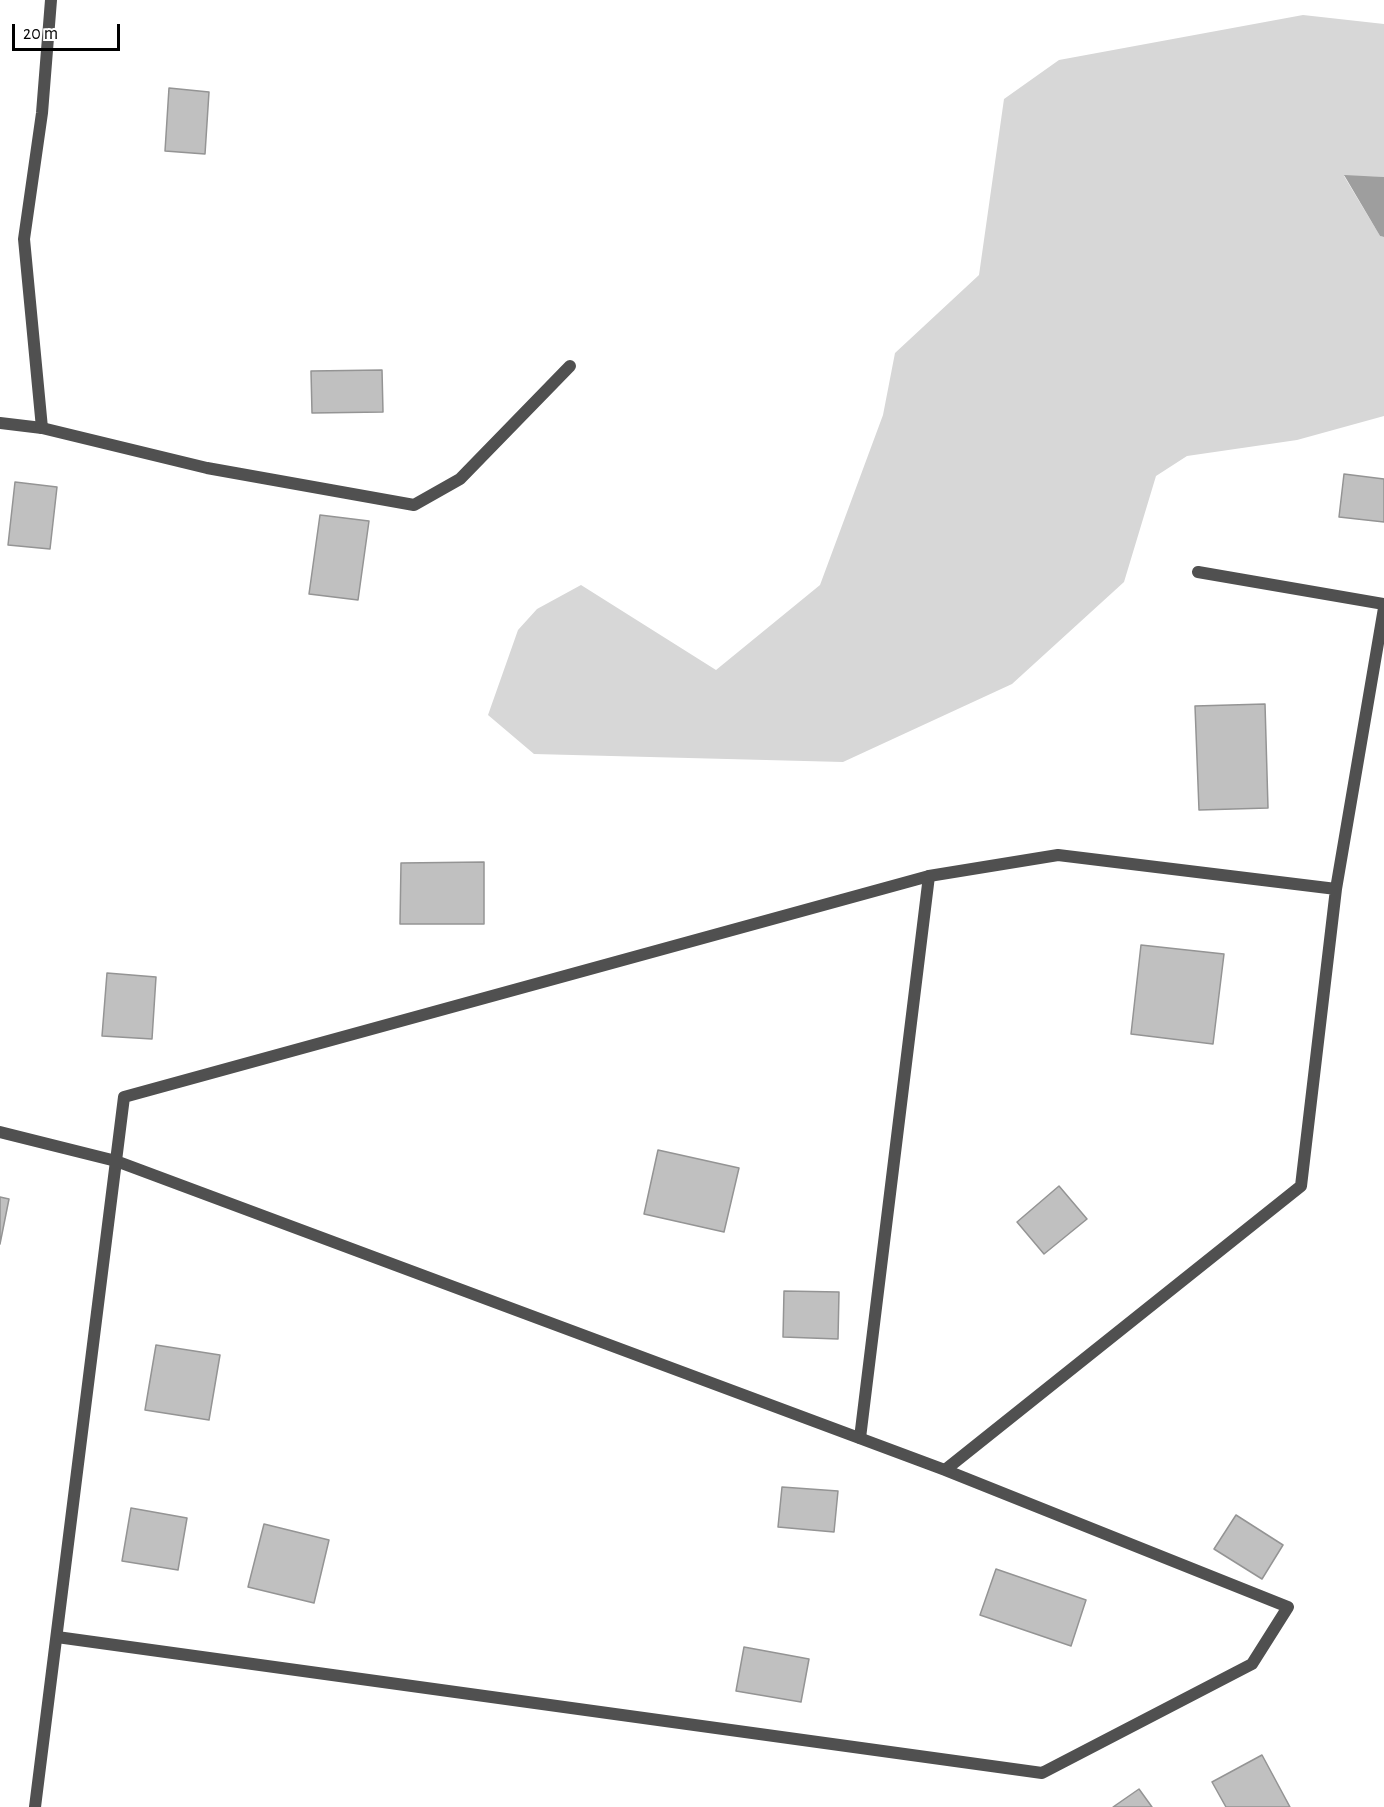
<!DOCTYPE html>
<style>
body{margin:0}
#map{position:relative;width:1384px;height:1807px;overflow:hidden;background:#fff;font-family:"Alegreya Sans",sans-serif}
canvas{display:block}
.scale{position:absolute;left:12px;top:24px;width:108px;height:27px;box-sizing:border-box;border:3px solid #000;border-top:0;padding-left:8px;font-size:18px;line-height:21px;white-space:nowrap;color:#000;-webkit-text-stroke:4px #fff;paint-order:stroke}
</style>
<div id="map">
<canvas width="1384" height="1807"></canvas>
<div class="scale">20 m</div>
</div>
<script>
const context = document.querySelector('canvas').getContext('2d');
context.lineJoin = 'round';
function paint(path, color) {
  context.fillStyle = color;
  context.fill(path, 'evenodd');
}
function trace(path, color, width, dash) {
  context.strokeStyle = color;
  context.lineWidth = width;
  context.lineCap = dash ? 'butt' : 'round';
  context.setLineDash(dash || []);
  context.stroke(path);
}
const green = new Path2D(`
 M1303 15 1384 24V177L1344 176 1380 236 1384 237V416L1297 440 1187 456 1156 476 1124 582 1012 684 843 762 534 754 488 715 518 630 537 609 581 585 716 670 820 585 883 415 895 353 979 275 1004 99 1059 60Z`);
const water = new Path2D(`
 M1344 175 1384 177V237L1380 236Z`);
const building = new Path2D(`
 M169 88 209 92 205 154 165 151Z
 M382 370 383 412 312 413 311 371Z
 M1344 474 1384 479V522L1339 517Z
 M15 482 57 487 50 549 8 545Z
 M320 515 369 521 358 600 309 594Z
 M1265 704 1268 808 1199 810 1195 706Z
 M484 862V924H400L401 863Z
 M1141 945 1224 954 1213 1044 1131 1034Z
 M107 973 156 977 152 1039 102 1036Z
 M658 1150 739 1168 724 1232 644 1214Z
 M1059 1186 1087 1219 1044 1254 1017 1222Z
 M0 1197 9 1199 0 1244Z
 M784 1291 839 1292 838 1339 783 1337Z
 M156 1345 220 1355 209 1420 145 1410Z
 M782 1487 838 1491 834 1532 778 1527Z
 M131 1508 187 1518 178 1570 122 1561Z
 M1236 1515 1283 1545 1262 1579 1214 1549Z
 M264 1524 329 1540 314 1603 248 1587Z
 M996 1569 1086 1600 1071 1646 980 1615Z
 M744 1647 809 1659 801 1702 736 1691Z
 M1262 1755 1290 1807H1226L1212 1782Z
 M1139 1789 1152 1807H1113Z`);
const lane = new Path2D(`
 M0 423 42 428 207 468 414 505 460 479 570 366
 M1198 572 1384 604
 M860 1438 929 876`);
const street = new Path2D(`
 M42 428 24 239 42 113 51 0
 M0 1132 116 1161 945 1470 1301 1186 1336 889
 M57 1637 1042 1773 1252 1664 1288 1607 945 1470
 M35 1807 124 1097 929 876 1058 855 1336 889 1384 608`);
paint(green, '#d7d7d7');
paint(water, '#9e9e9e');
paint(building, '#c0c0c0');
trace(building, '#949494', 1.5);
trace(lane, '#505050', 12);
trace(street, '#505050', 12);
</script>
